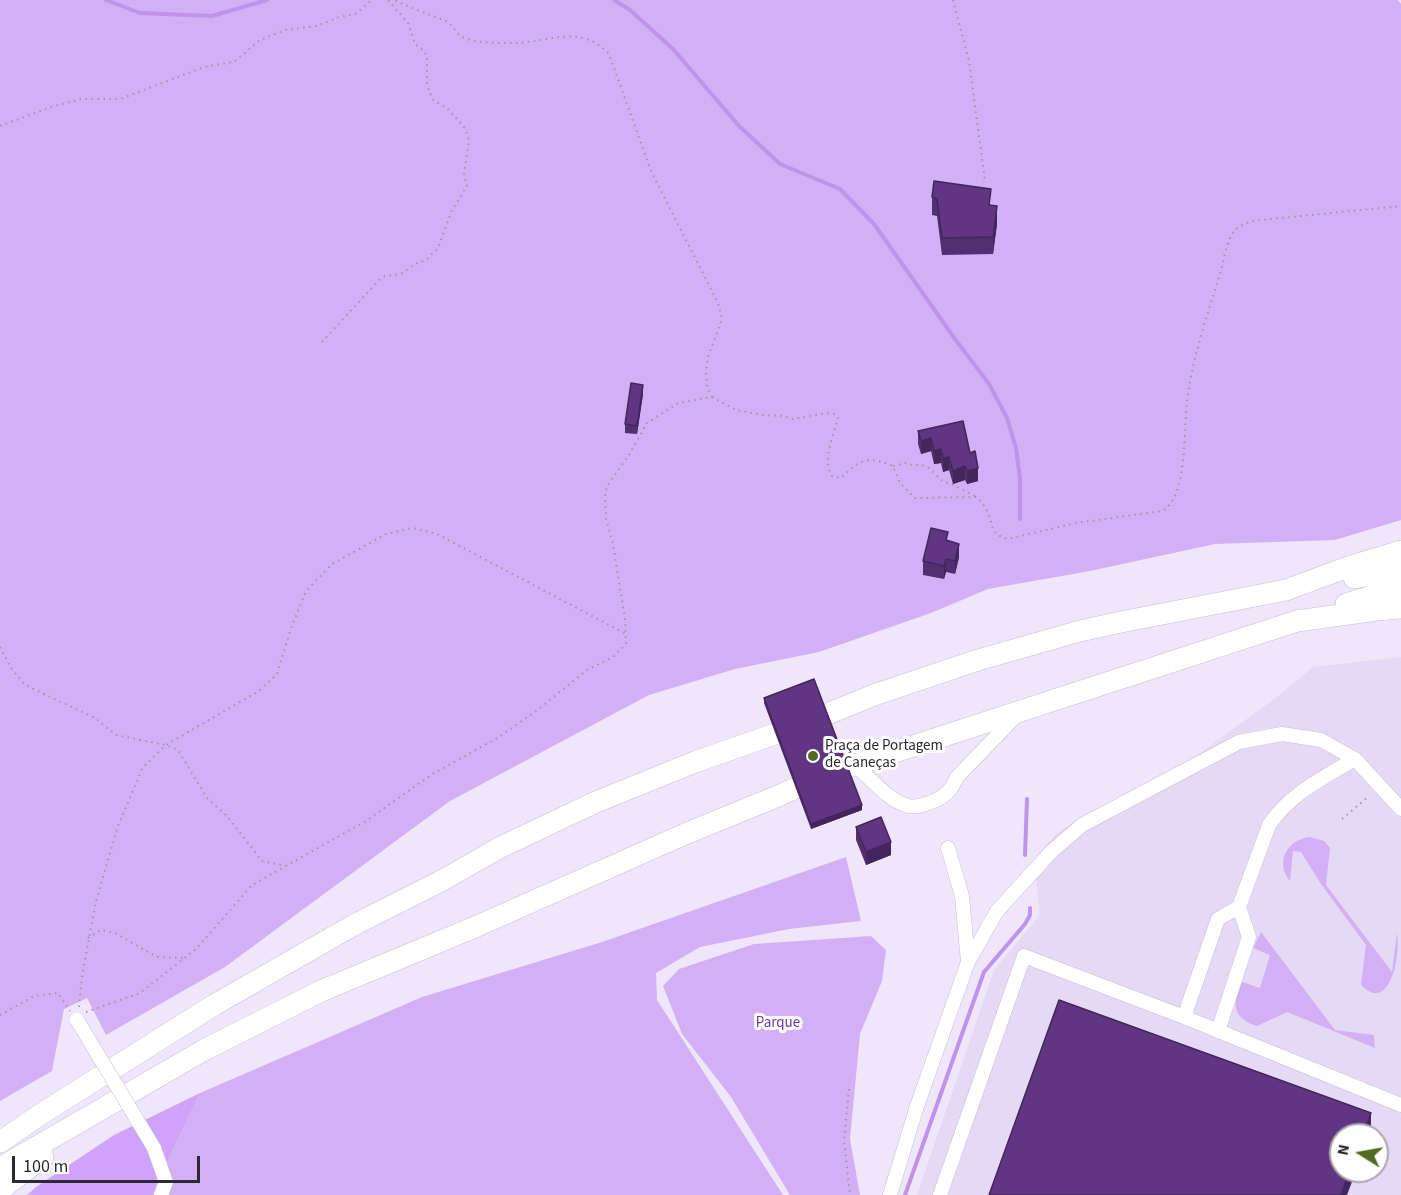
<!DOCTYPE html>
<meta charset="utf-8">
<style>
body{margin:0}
#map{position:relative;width:1401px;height:1195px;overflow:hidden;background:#f0e6fb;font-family:"Source Sans 3",sans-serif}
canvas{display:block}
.north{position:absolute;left:1329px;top:1123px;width:60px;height:60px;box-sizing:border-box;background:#fff;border:2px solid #aba9ac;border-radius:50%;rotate:281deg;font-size:16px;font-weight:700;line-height:24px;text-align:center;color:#2c2930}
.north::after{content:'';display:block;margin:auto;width:21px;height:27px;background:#516c1f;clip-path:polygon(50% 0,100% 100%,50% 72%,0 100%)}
.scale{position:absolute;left:12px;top:1156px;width:188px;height:27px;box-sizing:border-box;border:3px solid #2c2930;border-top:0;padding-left:8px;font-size:18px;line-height:21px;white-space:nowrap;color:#2c2930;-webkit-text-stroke:4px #fff;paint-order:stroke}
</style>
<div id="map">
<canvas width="1401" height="1195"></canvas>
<div class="north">N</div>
<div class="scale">100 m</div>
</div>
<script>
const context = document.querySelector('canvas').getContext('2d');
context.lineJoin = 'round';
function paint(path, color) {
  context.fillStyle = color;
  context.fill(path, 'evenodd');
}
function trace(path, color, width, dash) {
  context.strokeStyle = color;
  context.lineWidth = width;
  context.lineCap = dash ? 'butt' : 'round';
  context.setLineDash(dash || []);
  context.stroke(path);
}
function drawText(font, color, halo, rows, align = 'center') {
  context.font = font + ' "Source Sans 3",sans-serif';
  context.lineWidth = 6;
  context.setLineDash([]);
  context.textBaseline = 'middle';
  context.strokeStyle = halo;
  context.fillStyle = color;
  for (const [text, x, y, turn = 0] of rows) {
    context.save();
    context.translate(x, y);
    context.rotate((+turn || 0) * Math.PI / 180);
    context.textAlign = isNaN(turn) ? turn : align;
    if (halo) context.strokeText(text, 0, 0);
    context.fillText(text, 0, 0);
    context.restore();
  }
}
const built = new Path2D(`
 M1401 657V1195H917L994 970 1040 915 1034 859 1055 835 1077 819 1180 768 1278 696 1313 667ZM1341 1135H1377V1171H1341Z`);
const green = new Path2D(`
 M0 0H1398L1401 4V520L1335 540 1215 544 1090 571 988 589 931 613 819 652 735 669 649 695 450 801 225 967 106 1035 87 998 64 1009 52 1071 0 1101Z
 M1310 837 1324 841 1330 848 1326 885 1392 972 1397 933C1401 954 1390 1015 1361 985L1366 945 1321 884 1301 852 1293 851 1290 881C1274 862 1288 839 1310 837Z
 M846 857 861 921 789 929 700 947 656 973 657 1000 783 1195H152L200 1093 422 997 602 942Z
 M1261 932 1335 1030 1374 1035 1375 1048 1287 1012 1257 1026C1232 1018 1232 1004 1242 982L1260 988 1270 955 1253 948Z
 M871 936 886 950 882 981 860 1034 850 1139 860 1195H790L731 1097 682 1034 663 986 679 969 754 944Z`);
const forest = new Path2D(`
 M200 1093 152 1195H27L36 1187 114 1135Z`);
const stream = new Path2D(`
 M106 0 140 13 212 16 267 0
 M614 0 630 10 673 49 739 126 780 164 840 189 874 224 955 339 989 384 1007 418 1016 448 1020 478V519
 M1025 855 1027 799
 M905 1195 984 972 1025 924 1030 915V908`);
const path = new Path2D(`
 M953 0 969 61 985 181
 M0 126 54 106 82 99H120L204 67 234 62 260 40 285 30 317 26 339 17 355 14 372 0
 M322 342 380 279 385 276 401 274 415 264 426 260 438 248 452 210 467 186 464 175 469 140 465 128 447 108 433 100 427 85V56L424 51 415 44 408 23 388 0
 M712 397 736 410 763 415 783 416 793 419 827 413 835 414 838 418C833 437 822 459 832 476L841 478C859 460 868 455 893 466L900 483 915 498 977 497C980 501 984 505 986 509 995 524 987 533 1008 539L1076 523 1162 511C1189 498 1183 422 1188 394 1194 353 1208 313 1220 274 1224 260 1226 241 1235 230 1239 226 1245 224 1251 221L1401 206
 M893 466 906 463C912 466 919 464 925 466 935 470 938 482 949 483L975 496
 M0 647 11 668 25 685 95 718 116 735 166 745 178 750 207 798 227 816 262 861 287 866
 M1342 819 1369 796
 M88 938 101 930 115 933 157 957 185 958
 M79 1007 82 976 96 901 118 826 143 767 166 745 259 691 277 674 290 631 306 591 332 564 386 534 413 528 437 534 626 634
 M86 1012 140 993 196 949 252 885 366 821 431 775 499 737 536 711 587 670 613 657 626 644 625 619 613 544 606 519 605 496 607 486 629 455 647 423 678 403 712 397 707 387 706 372 708 357 722 319 718 303 651 171 609 54C578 21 545 45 508 43 494 43 475 43 462 37 455 33 453 24 446 21 428 14 411 8 394 0
 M0 1015 34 996 58 993 70 1011
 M849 1089 844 1140 850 1195`);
const minor = new Path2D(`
 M855 765C871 778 888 801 908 806 916 808 924 805 931 802 945 797 951 791 957 777L1018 714
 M948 848 962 896 968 962
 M1184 1017 1218 919 1239 907 1269 825C1290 794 1324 777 1355 759
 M1218 1031 1249 937 1239 907
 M154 1148 166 1182 161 1195
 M890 1195 917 1106 968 962 997 911 1051 852 1082 825 1239 742 1282 734 1321 740 1355 759 1401 809
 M940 1195 1024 956 1184 1017 1401 1105`);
const highway = new Path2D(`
 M1354 578 1401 569
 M1346 604 1401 587
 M0 1142 41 1114 214 1005 352 926 443 880 499 848 596 802 695 762 800 725 874 695 978 660 1080 631 1121 622 1286 590 1348 567 1401 551
 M0 1168 204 1050 321 991 475 927 685 834 778 796 824 775 1297 621 1377 610 1401 608
 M0 1190 43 1157`);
const minorBridge = new Path2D(`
 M77 1020 154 1148`);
const wall = new Path2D(`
 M932 197 991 205 997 224 993 254 942 255 937 216 932 215Z
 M643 394 637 434 625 433V424Z
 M918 431 970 453 978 481 967 484 965 480 953 484 949 470 943 472 941 463 934 464 931 451 921 454 918 444Z
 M948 541 959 557 955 574 946 572 944 579 923 575V561Z
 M764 698 862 810 811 829 764 703Z
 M856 827 891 855 866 865 856 840Z`);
const shadedWall = new Path2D(`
 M997 206V224L993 254V237Z
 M643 385V394L637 434V426Z
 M931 438V451L921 454V441Z
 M941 449V463L934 464V451Z
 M949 457V470L943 472V458Z
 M965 466V480L953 484V471Z
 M978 468V481L967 484V471Z
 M959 544V557L955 574V561Z
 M946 559V572L944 579V566Z
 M862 805V810L811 829V824Z
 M891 842V855L866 865V852Z
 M1371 1113V1130L1369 1135H1363Z
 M1350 1171H1356L1347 1195H1341Z`);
const building = new Path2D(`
 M934 181 991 189 989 205 997 206 993 237 942 238 937 199 932 197Z
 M631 383 643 385 637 426 625 424Z
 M963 421 970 453 975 451 978 468 967 471 965 466 953 471 949 457 943 458 941 449 934 451 931 438 921 441 918 431Z
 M931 528 948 532 946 540 959 544 955 561 946 559 944 566 923 561Z
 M814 679 862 805 811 824 764 698Z
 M881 817 891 842 866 852 856 827Z
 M1059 1000 1371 1113 1363 1135H1341V1171H1350L1341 1195H989Z`);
const markers = [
 [813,756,6,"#516c1f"]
];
const poiNames = [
 ["Praça de Portagem",825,747],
 ["de Caneças",825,764]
];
const parkNames = [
 ["Parque",778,1024]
];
paint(built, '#e6d9f5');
paint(green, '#d3b0f5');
paint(forest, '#cfa3f9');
trace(stream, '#bf93e9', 4);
trace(minor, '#c6bcd1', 15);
trace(highway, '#c6bcd1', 22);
trace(path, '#9d96a5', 2, [1.5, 4.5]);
trace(minor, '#fff', 14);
trace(highway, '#fff', 21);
trace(minorBridge, '#c6bcd1', 15, []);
trace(minorBridge, '#fff', 14);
paint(wall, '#532e71');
paint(shadedWall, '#43265c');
paint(building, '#603683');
trace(building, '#43265c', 1.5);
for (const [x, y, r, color] of markers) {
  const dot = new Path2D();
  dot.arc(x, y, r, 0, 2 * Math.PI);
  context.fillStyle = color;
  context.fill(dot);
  trace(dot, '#fff', 2);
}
drawText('15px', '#2c2930', '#fff', poiNames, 'left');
drawText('15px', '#6e3699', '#fff', parkNames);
</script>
